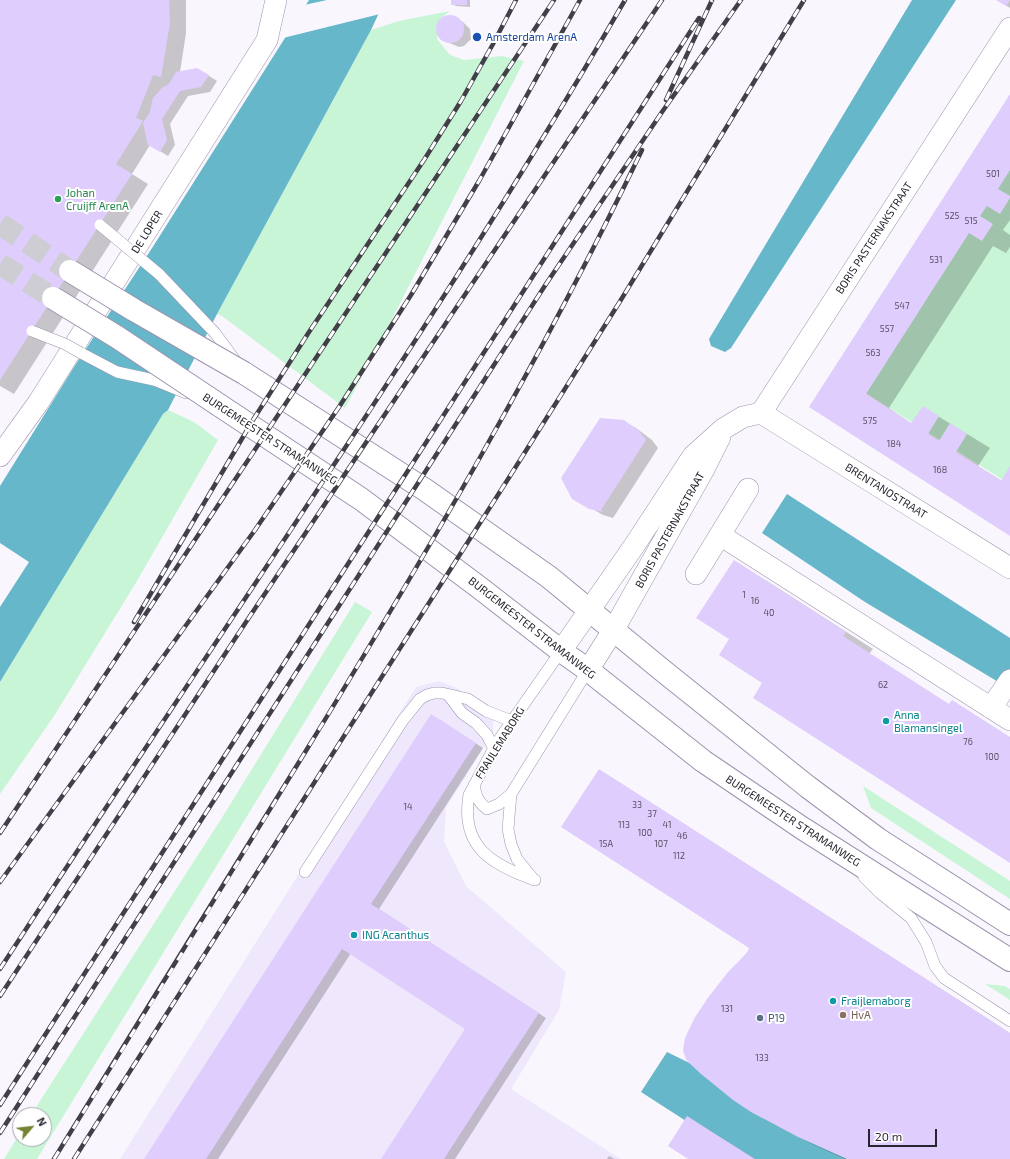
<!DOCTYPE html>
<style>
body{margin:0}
#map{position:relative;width:1010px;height:1159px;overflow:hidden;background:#f9f7fd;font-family:"Exo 2",sans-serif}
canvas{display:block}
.north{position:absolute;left:12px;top:1107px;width:40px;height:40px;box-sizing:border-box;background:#fff;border:1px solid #a9a8ac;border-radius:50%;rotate:62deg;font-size:11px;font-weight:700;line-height:16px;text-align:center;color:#292530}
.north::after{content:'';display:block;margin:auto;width:14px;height:18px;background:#748331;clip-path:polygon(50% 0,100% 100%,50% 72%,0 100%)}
.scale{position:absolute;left:868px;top:1129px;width:69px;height:18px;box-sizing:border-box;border:2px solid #292530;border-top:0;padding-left:5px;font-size:12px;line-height:14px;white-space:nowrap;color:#292530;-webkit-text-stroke:3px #fff;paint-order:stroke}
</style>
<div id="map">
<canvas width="1010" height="1159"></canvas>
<div class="north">N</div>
<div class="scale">20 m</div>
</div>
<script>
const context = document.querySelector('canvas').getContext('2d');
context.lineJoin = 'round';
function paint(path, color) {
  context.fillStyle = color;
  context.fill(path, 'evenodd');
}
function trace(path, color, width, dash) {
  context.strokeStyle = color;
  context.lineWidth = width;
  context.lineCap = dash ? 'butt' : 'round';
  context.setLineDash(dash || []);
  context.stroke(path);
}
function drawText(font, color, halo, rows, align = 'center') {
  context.font = font + ' "Exo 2",sans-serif';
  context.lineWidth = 4;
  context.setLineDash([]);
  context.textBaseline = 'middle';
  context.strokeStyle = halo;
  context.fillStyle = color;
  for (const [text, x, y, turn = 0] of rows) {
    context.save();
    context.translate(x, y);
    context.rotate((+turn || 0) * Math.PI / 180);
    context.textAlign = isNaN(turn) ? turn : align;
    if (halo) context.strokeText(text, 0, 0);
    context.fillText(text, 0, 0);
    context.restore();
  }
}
const built = new Path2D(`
 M439 681 459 689 493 719V732L446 808 444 841 466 886 566 972 559 1010 511 1089 621 1159H120L416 687Z`);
const green = new Path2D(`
 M450 11 440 19 437 39 450 55 464 60 502 56 524 61 372 358 345 408 222 316 217 314 371 30 399 21Z
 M1010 167V469L1003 480 866 393Z
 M168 410 194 422 218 440 137 581 54 716 0 794V682L163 414Z
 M355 602 372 612 37 1159H4L20 1133V1139H44V1115H31L223 816Z
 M863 786 1010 881V899L871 808Z
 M985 984 1005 986 1010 989V1000Z`);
const water = new Path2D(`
 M309 0H385L371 30 217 314 168 410 163 414 0 682V607L29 562 0 543V486L74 367 154 245Z
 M912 0H956L731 348 725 352 711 346 709 339Z
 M787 494 1010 638V689L865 602 762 533Z
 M667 1052 886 1159H745L641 1092Z`);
const pier = new Path2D(`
 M327 0H387L380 14 283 38 304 5Z`);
const shadow = new Path2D(`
 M0 0H186V33L180 72 206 74 217 81 210 92 188 96 170 124 175 145 168 156 150 145 132 174 148 184 14 394 0 386Z
 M452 0H470V7L456 6 452 4Z
 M998 0H1010V8Z
 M445 17H455L463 22 470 29 471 39 464 46 459 47 440 39 438 34 437 28 441 19Z
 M1010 96V220L1003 230 1010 235V247L1006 253 993 246 889 408 912 424 923 407 990 448 978 466 1002 481 1010 468V535L810 406Z
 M623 421 636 428 652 440 658 448 613 518 603 515 573 498Z
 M739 565 767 581 873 649 869 654 1010 862 763 683 730 639Z
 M440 720 483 748 379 909 546 1018 455 1159H382L466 1028 351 953 218 1159H145Z
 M599 770 622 784 1010 1033V1159H845L812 1144 764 1119 716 988 751 948Z
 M687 1117 711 1131 755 1159H690Z
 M609 1156 615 1159H607Z`);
const building = new Path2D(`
 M0 0H169L170 23 161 77 153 75 136 118 143 121 116 164 132 174 0 380Z
 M451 0H467V5H451Z
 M996 0H1010L1006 6Z
 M436 29a14 14 0 1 1 28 0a14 14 0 1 1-28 0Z
 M197 68 209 75 201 87 180 91 162 119 167 140 160 152 148 145 143 123 150 112 153 98 162 88 169 84 176 72Z
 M1010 94V170L998 189 1010 196V198L1000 214 987 206 980 216 993 224 982 241 969 233 866 394 911 423 923 406 939 416 928 434 939 441 950 423 967 434 956 452 1001 481 1010 466V536L809 407Z
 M600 418 624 420 639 431 646 440 601 510 604 512 589 509 572 499 561 478Z
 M734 560 846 632 843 636 949 704 952 700 1010 737V863L753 698 762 683 719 655 729 639 696 618Z
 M431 714 476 743 371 904 539 1013 497 1077 444 1159H381L465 1029 342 949 206 1159H144Z
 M599 769 1010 1033V1159H847L798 1137 751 1112 733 1100 701 1074 686 1060 683 1050 685 1038 694 1019 707 999 728 972 747 953 749 948 561 827Z
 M687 1116 755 1159H688L668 1146Z`);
const secondaryTunnel = new Path2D(`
 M0 224 70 271
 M0 264 53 298`);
const lane = new Path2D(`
 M159 274 215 333 237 363
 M81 353 117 372 154 380 186 393
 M449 696 462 713 476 723 487 735 494 749
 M474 785C476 796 478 802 487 809L499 804 511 794
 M305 872 403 720 420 699 427 695 434 693H442L468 699 486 711 512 721
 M864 877 880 893 911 918 926 942 935 966 944 978 1010 1021
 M534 880 517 859 511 844 508 829 511 794 588 670
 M535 880C492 865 460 847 469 795L496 744 561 651`);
const street = new Path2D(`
 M761 413 1010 568
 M0 456 38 403 267 40 276 0
 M720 535 1010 720
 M696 574 748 489
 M561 651 634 546 693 456 723 429 743 417 761 413 1010 28
 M588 670 614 629 704 469 720 437
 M991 708 1010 680`);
const secondary = new Path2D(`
 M244 373 424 489 549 577 662 670 808 787 878 839 1010 924
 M219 405 361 499 480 588 561 651 588 670 703 761 802 828 1010 960`);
const rail = new Path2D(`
 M666 100 712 0
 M134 622 253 420 309 332 424 160 461 101 493 44 516 0
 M0 833 554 0
 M0 882 255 530 339 407 411 295 479 181 580 0
 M0 969C209 646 432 333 625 0
 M0 996 248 619 662 0
 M0 1105 699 18
 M0 1133 546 284 662 112 741 0
 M54 1159C138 1025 221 890 304 754 424 558 542 358 642 150
 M74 1159 510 476 619 303 804 0`);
const laneBridge = new Path2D(`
 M100 225 159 274
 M32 331 65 344 81 353`);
const secondaryBridge = new Path2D(`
 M70 271 134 310 244 373
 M53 298 117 337 219 405`);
const markers = [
 [477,37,5,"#1a4fb4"],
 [58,199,4,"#2e9e5b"],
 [886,721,4,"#0f9aa8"],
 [354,935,4,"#0f9aa8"],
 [833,1001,4,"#0f9aa8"],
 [843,1015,4,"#8d6e63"],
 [760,1018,4,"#5c6f8a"]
];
const numberNames = [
 ["501",993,174],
 ["525",952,216],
 ["515",971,221],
 ["531",936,260],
 ["547",902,306],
 ["557",887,329],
 ["563",873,353],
 ["575",870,421],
 ["184",894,444],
 ["168",940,470],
 ["1",744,595],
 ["16",755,601],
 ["40",769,613],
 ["62",883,685],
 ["76",968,742],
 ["100",992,757],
 ["33",637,805],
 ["14",408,807],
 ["37",652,814],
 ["113",624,825],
 ["41",667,825],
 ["100",645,833],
 ["46",682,836],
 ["15A",606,844],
 ["107",661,844],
 ["112",679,856],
 ["131",727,1009],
 ["133",762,1058]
];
const transitNames = [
 ["Amsterdam ArenA",486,37]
];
const leisureNames = [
 ["Johan",66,193],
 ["Cruijff ArenA",66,206]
];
const streetNames = [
 ["DE LOPER",147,232,-58],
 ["BORIS PASTERNAKSTRAAT",874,238,-57],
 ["BURGEMEESTER STRAMANWEG",270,439,33],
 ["BRENTANOSTRAAT",886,491,32],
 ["BORIS PASTERNAKSTRAAT",670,530,-61],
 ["BURGEMEESTER STRAMANWEG",532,628,38],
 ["FRAIJLEMABORG",500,743,-58],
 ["BURGEMEESTER STRAMANWEG",793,821,33]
];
const cultureNames = [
 ["Anna",894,715],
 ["Blamansingel",894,728],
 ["ING Acanthus",362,935],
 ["Fraijlemaborg",841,1001]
];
const educationNames = [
 ["HvA",851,1015]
];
const serviceNames = [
 ["P19",768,1018]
];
paint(built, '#efe8fd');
paint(green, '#c7f5d6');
paint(water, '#65b7c9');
paint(pier, '#f9f7fd');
paint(shadow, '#0003');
paint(building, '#dfcdfd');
trace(secondaryTunnel, '#cfcdd4', 22, [22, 11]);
trace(lane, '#9d93ae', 12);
trace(street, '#9d93ae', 22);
trace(secondary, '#9d93ae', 24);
trace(lane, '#fff', 11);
trace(street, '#fff', 21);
trace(secondary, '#fff', 22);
trace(rail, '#423f49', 4.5);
trace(rail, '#fff', 3, [9]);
trace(laneBridge, '#9d93ae', 12, []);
trace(secondaryBridge, '#9d93ae', 24, []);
trace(laneBridge, '#fff', 11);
trace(secondaryBridge, '#fff', 22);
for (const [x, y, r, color] of markers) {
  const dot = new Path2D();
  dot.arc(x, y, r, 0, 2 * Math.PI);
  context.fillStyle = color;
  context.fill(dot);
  trace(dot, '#fff', 1.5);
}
drawText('9px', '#564f63', null, numberNames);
drawText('11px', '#164399', '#fff', transitNames, 'left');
drawText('11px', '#27864d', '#fff', leisureNames, 'left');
drawText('11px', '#292530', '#fff', streetNames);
drawText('11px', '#0d838f', '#fff', cultureNames, 'left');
drawText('11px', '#785e54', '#fff', educationNames, 'left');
drawText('11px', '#4e5e75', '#fff', serviceNames, 'left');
</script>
